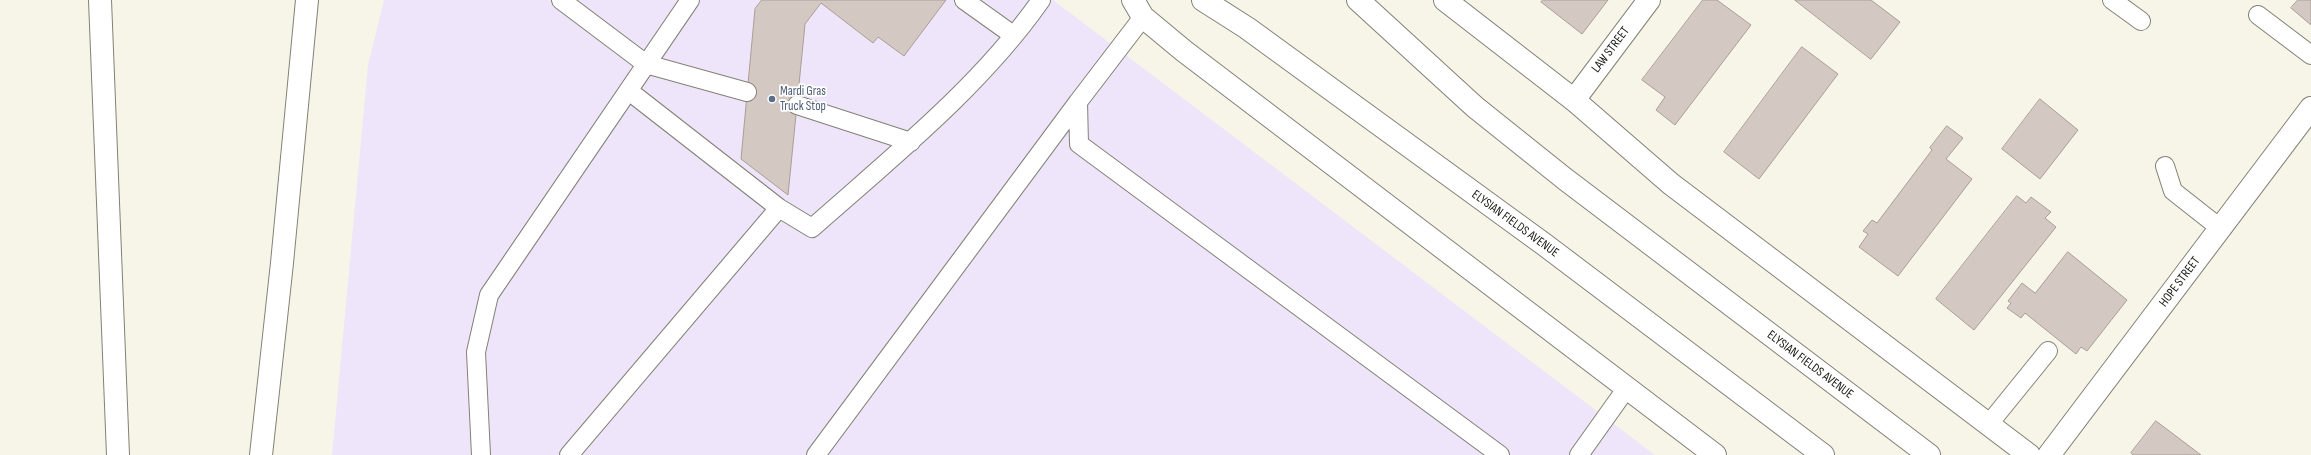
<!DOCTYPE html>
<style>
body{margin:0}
canvas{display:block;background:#f7f4e8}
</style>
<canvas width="2311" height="455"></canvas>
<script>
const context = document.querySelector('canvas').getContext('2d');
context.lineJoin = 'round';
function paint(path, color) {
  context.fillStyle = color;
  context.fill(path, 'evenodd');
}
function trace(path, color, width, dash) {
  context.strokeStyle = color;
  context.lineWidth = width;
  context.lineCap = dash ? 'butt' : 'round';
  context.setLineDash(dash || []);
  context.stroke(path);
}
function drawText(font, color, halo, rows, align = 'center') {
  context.font = font + ' "Sofia Sans Condensed",sans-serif';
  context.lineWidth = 3.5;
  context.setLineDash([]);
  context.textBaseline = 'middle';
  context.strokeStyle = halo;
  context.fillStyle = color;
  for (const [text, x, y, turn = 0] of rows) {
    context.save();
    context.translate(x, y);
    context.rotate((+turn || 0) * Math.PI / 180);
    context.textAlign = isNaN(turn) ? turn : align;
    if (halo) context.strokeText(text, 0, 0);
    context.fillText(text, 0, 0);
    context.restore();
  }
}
const commercial = new Path2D(`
 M384 0H1053L1655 455H332L368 65Z`);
const building = new Path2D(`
 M762 0H946L904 56 878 37 873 43 821 3 805 24 788 195 741 159 755 9Z
 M1543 0H1608L1582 34 1541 2Z
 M1703 0H1717L1751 25 1675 125 1656 110 1665 97 1642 80Z
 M1795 0H1871L1900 22 1871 59Z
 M2298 0H2311V25L2291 8Z
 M1802 47 1838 74 1759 179 1724 152Z
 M2040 99 2078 130 2040 179 2002 149Z
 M1947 126 1963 138 1946 159 1972 179 1898 276 1859 247 1868 234 1863 231 1872 220 1877 223 1932 150 1930 148Z
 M2017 196 2026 203 2031 197 2051 212 2045 218 2056 227 1974 330 1936 299Z
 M2068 252 2127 300 2087 351 2081 347 2076 354 2025 313 2021 318 2007 308 2011 303 2008 301 2022 283 2035 293Z
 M2156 421 2201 455H2133L2131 453Z`);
const lane = new Path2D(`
 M561 0 646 64 747 92
 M964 0 1013 35
 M2112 0 2141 21
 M2258 15 2311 55
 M1143 17 1078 102 1079 144 1500 455
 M629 91 779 208 812 228C890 159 981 86 1041 0
 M797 105 911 142
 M2165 166 2173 191 2220 228
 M1988 425 2048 351
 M481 455 476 352 489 295 690 0
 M569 455 779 208
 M816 455 1078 102
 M1579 455 1626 389`);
const street = new Path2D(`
 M1574 100 1649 0
 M2049 455 2311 108`);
const secondary = new Path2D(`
 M1133 0 1143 17 1184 51 1715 455
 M1203 0 1247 28 1545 245 1823 455
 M1358 0 1475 107 1565 179 1929 455
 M1445 0 1574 100 1671 184 2029 455`);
const highway = new Path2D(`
 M100 0 118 455
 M261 455 282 263 307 0`);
const markers = [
 [772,99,4,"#5c6f8a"]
];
const streetNames = [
 ["LAW STREET",1611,50,-53],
 ["ELYSIAN FIELDS AVENUE",1515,224,36],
 ["HOPE STREET",2180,282,-53],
 ["ELYSIAN FIELDS AVENUE",1810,365,37]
];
const serviceNames = [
 ["Mardi Gras",780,92],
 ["Truck Stop",780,107]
];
paint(commercial, '#efe5fa');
paint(building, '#d4c8c2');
trace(building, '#a99e98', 1);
trace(lane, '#838075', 20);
trace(street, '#838075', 24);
trace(secondary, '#838075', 24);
trace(highway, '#838075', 24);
trace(lane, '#fff', 18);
trace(street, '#fff', 22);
trace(secondary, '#fff', 22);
trace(highway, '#fff', 22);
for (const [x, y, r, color] of markers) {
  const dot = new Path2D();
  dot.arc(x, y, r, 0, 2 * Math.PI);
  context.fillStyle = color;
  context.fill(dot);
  trace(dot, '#fff', 1.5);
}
drawText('13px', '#191814', '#fff', streetNames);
drawText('13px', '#4e5e75', '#fff', serviceNames, 'left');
</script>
